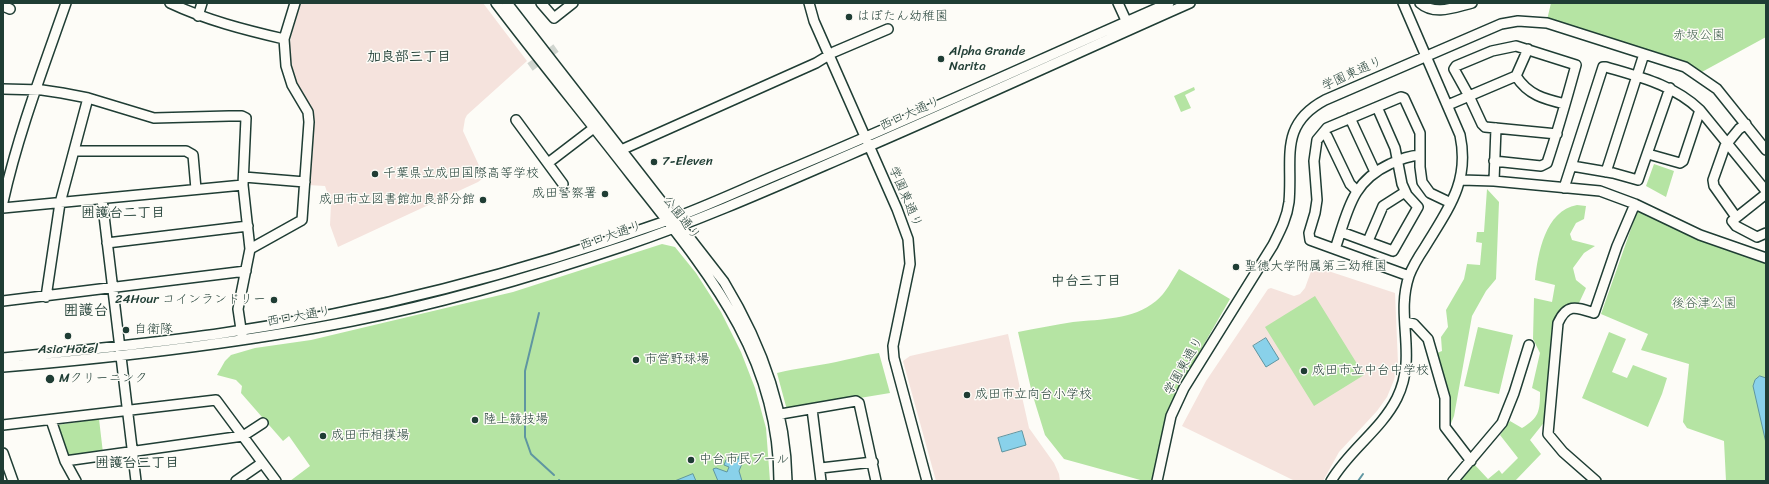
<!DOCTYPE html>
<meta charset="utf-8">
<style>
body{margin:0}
#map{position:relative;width:1769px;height:484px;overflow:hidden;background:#fdfcf7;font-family:Sriracha,sans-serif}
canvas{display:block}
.frame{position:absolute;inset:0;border:4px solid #1f3d34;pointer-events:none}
</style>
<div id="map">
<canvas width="1769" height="484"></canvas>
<div class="frame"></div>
</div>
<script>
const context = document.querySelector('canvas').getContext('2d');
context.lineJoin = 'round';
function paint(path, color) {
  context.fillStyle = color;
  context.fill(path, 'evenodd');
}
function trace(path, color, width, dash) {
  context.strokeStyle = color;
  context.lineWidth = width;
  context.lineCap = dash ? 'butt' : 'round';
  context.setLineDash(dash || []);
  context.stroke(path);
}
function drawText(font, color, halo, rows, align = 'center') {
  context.font = font + ' Sriracha,"Klee One",sans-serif';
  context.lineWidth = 3;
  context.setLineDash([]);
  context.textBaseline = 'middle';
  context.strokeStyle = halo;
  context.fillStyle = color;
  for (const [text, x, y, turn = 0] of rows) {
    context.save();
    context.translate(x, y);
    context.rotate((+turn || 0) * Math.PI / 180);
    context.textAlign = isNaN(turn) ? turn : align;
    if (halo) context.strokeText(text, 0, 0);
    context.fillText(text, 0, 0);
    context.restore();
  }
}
const built = new Path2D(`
 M301 3H483L527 61 467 115 465 119 463 131 482 172V179L478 182 338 247 330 225 331 204 325 186 307 185 313 123 290 71 289 52 291 36Z
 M1313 266 1395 293 1398 363 1394 380 1387 397 1377 411 1339 452 1323 481H1295L1182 426 1206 381 1268 289 1271 288 1294 296 1300 294 1305 288Z
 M1008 334 1029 428 1054 463 1059 474 1060 481H936L903 361 910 356Z`);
const green = new Path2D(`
 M1551 3H1766V37L1700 73 1547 20Z
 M1194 87 1195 90 1185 95 1191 108 1181 112 1174 96Z
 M1654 164 1674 171 1666 197 1646 186Z
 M1487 189 1499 202 1496 279 1486 291 1472 316 1454 416 1449 428 1448 394 1437 353 1442 351 1441 337 1448 327 1446 310 1464 279 1467 264 1480 265 1482 243 1476 242 1477 232H1484Z
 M1577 205 1586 206 1584 219 1576 223 1570 234 1572 240 1595 246 1584 253 1573 268 1576 280 1586 288 1579 303 1563 310 1546 420 1530 440 1541 454 1515 481H1458L1474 464 1488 479 1499 470 1502 474 1518 458 1500 435 1510 421 1522 428C1539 418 1540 411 1540 392L1532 388 1540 353 1533 339 1534 298 1552 302 1555 285 1535 280C1538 253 1545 211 1577 205Z
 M1638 209 1766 263V481H1726L1724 441 1687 428 1683 422 1689 364 1641 350 1648 334 1601 314Z
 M662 244 675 247 696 273 721 312 741 352 755 388 766 428 770 481H290L310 466 289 436 283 441 241 393 242 386 236 380 217 375 225 361 231 355 255 348 311 340 513 292Z
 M1179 269 1230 299 1184 379 1167 416 1152 481H1144L1064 459 1045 435 1032 393 1018 332C1037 328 1055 325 1073 322 1101 319 1133 320 1156 301 1166 293 1172 280 1179 269Z
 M1315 296 1364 375 1314 406 1265 327Z
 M1478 327 1513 335 1499 394 1464 386Z
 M1609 332 1626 339 1612 372 1627 378 1633 365 1667 378 1662 394 1648 427 1582 398Z
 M879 353 890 393 787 410 777 373C797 368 816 366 836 362 851 359 864 355 879 353Z
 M99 419 103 453 71 458 67 455 57 425Z`);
const water = new Path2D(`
 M1266 338 1279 359 1266 367 1253 346Z
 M1760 376 1766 378V443L1753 386 1755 380Z
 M1022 431 1026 445 1002 452 998 438Z
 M740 454 745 456 739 471 742 481H718L713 469 716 468 727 472 729 467 724 465 726 460 733 457 738 459Z
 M693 474 696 481H675Z`);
const stream = new Path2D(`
 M539 313 525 371V437L531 454 554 475
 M559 480 560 481
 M1358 481 1363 474`);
const minorTunnel = new Path2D(`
 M530 67 556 48`);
const minor = new Path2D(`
 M170 3C206 20 245 30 284 39
 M496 3C540 61 586 117 631 175 705 269 779 353 779 481
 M507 3 724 282C761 343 786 408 787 481
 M541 3 554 18 573 3
 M809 3 814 21 897 209 908 239 910 264 893 346 894 358 927 481
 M1118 3 1129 27
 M1420 3C1435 16 1455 7 1472 3
 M3 6 10 9
 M198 16 202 3
 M1516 76C1528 95 1544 99 1565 104
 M3 89 42 90 62 93 88 98 154 118 229 116H242L246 118 243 185 250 249 238 309 242 336
 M1448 105 1516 76 1528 49
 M1350 118 1375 172
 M516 120 563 184
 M1323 133 1327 136 1350 184 1357 191
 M621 150 816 63 834 52 888 29
 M74 151H186L193 155 196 189
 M1648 154 1680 163 1683 161 1700 110
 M1494 161 1541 166 1547 163C1558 130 1567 98 1576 65L1516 46 1492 51 1456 66 1454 69 1469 96 1482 124 1485 127 1557 134
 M548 163 599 124
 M1572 166 1613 173 1638 180 1670 88
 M1606 172 1644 54
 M244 177 305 182
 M1461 180 1494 181 1600 191 1635 204 1700 235 1766 258
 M1494 181 1496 128
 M1564 188 1603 67H1606C1640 77 1674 85 1700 110L1766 191
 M1766 194 1732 221 1736 226 1757 237 1766 233
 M102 199 136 481
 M3 202C18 134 43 69 66 3
 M3 208 243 185
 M1736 217 1714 186 1713 180 1725 146 1739 129 1746 124
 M1341 232 1393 251 1418 207 1407 195 1402 184 1395 148 1377 107
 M1368 241 1383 206 1405 192
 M107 243 248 226
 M250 249 302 220 309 122 308 112 292 85 286 66 284 39 295 3
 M1335 249C1348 211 1351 182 1390 164 1400 159 1409 156 1420 155
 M1409 276 1310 240 1309 233 1315 213 1317 200 1314 161 1317 140 1327 128 1401 97 1404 98 1420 133V167L1422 182 1430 193 1451 203
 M46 297 60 203 88 98
 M3 301 246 271
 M1405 322 1414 324 1428 339 1445 398V427L1471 461
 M3 358C77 351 150 344 224 333 374 311 523 272 666 221 708 206 749 186 791 169 918 116 1043 58 1169 3
 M3 367C120 357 236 344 352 321 444 303 535 276 624 246 701 220 777 186 851 154 965 105 1077 53 1190 3
 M812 409 821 481
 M775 415 856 401 859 403 876 481
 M51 420 65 461 76 481
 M3 425 216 400 276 481
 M3 453 13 481
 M65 461 243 436 263 423
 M821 468 873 462
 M236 481 262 463
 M1157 481 1171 416 1184 388 1273 245C1280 231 1287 218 1289 202 1293 159 1278 125 1325 100L1501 24 1518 21 1547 23 1685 67 1717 89 1766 150
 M1331 481C1349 450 1381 430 1397 398 1418 355 1395 318 1409 276 1413 265 1419 256 1425 247 1448 209 1470 182 1460 135L1403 3
 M1453 481 1502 423 1514 393 1529 345
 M1596 481 1563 452 1548 434 1558 323C1567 303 1576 307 1594 313L1617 246 1635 204`);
const markers = [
 [849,17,4,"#1f3d34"],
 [941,59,4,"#1f3d34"],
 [654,162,4,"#1f3d34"],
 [375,174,4,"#1f3d34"],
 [605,194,4,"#1f3d34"],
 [483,200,4,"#1f3d34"],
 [1236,267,4,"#1f3d34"],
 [274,300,4,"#1f3d34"],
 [126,330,4,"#1f3d34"],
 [68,336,4,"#1f3d34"],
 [636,360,4,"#1f3d34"],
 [1304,371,4,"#1f3d34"],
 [50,379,5,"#1f3d34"],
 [967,395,4,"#1f3d34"],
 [475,420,4,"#1f3d34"],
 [323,436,4,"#1f3d34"],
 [691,460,4,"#1f3d34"]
];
const poiNames = [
 ["はぼたん幼稚園",857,17],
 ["Alpha Grande",949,52],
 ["Narita",949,67],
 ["7-Eleven",662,162],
 ["千葉県立成田国際高等学校",383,174],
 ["成田警察署",597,194,"right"],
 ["成田市立図書館加良部分館",475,200,"right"],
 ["聖徳大学附属第三幼稚園",1244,267],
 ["24Hour コインランドリー",266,300,"right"],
 ["自衛隊",134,330],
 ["Asia Hotel",68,350,"center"],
 ["市営野球場",644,360],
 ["成田市立中台中学校",1312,371],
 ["Mクリーニンク",59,379],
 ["成田市立向台小学校",975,395],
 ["陸上競技場",483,420],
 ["成田市相撲場",331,436],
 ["中台市民プール",699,460]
];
const parkNames = [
 ["赤坂公園",1699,36],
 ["後谷津公園",1704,304]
];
const streetNames = [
 ["学園東通り",1352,74,-24],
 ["西口大通り",910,114,-24],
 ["学園東通り",905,197,67],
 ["公園通り",681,218,52],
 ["西口大通り",611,236,-19],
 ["西口大通り",299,317,-10],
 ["学園東通り",1184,366,-60]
];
const neighbourhoodNames = [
 ["加良部三丁目",409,57],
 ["囲護台二丁目",123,213],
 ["中台三丁目",1086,281],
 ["囲護台三丁目",137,463]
];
const quarterNames = [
 ["囲護台",86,311]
];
paint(built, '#f5e3dd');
paint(green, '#b5e4a3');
paint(water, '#89d1ea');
trace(water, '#5f96a1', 1);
trace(stream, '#5f96a1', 2);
trace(minorTunnel, '#d1d6d0', 9, [9, 4.5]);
trace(minor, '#1f3d34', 12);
trace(minor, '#fdfcf7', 9);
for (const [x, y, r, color] of markers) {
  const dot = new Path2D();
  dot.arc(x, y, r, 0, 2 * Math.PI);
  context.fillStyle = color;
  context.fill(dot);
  trace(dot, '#fdfcf7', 1.5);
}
drawText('13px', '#1f3d34', '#fdfcf7', poiNames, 'left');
drawText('13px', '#3d5e4a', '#fdfcf7', parkNames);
drawText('13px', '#1f3d34', '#fdfcf7', streetNames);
drawText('bold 14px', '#1f3d34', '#fdfcf7', neighbourhoodNames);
drawText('bold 15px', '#1f3d34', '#fdfcf7', quarterNames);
</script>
